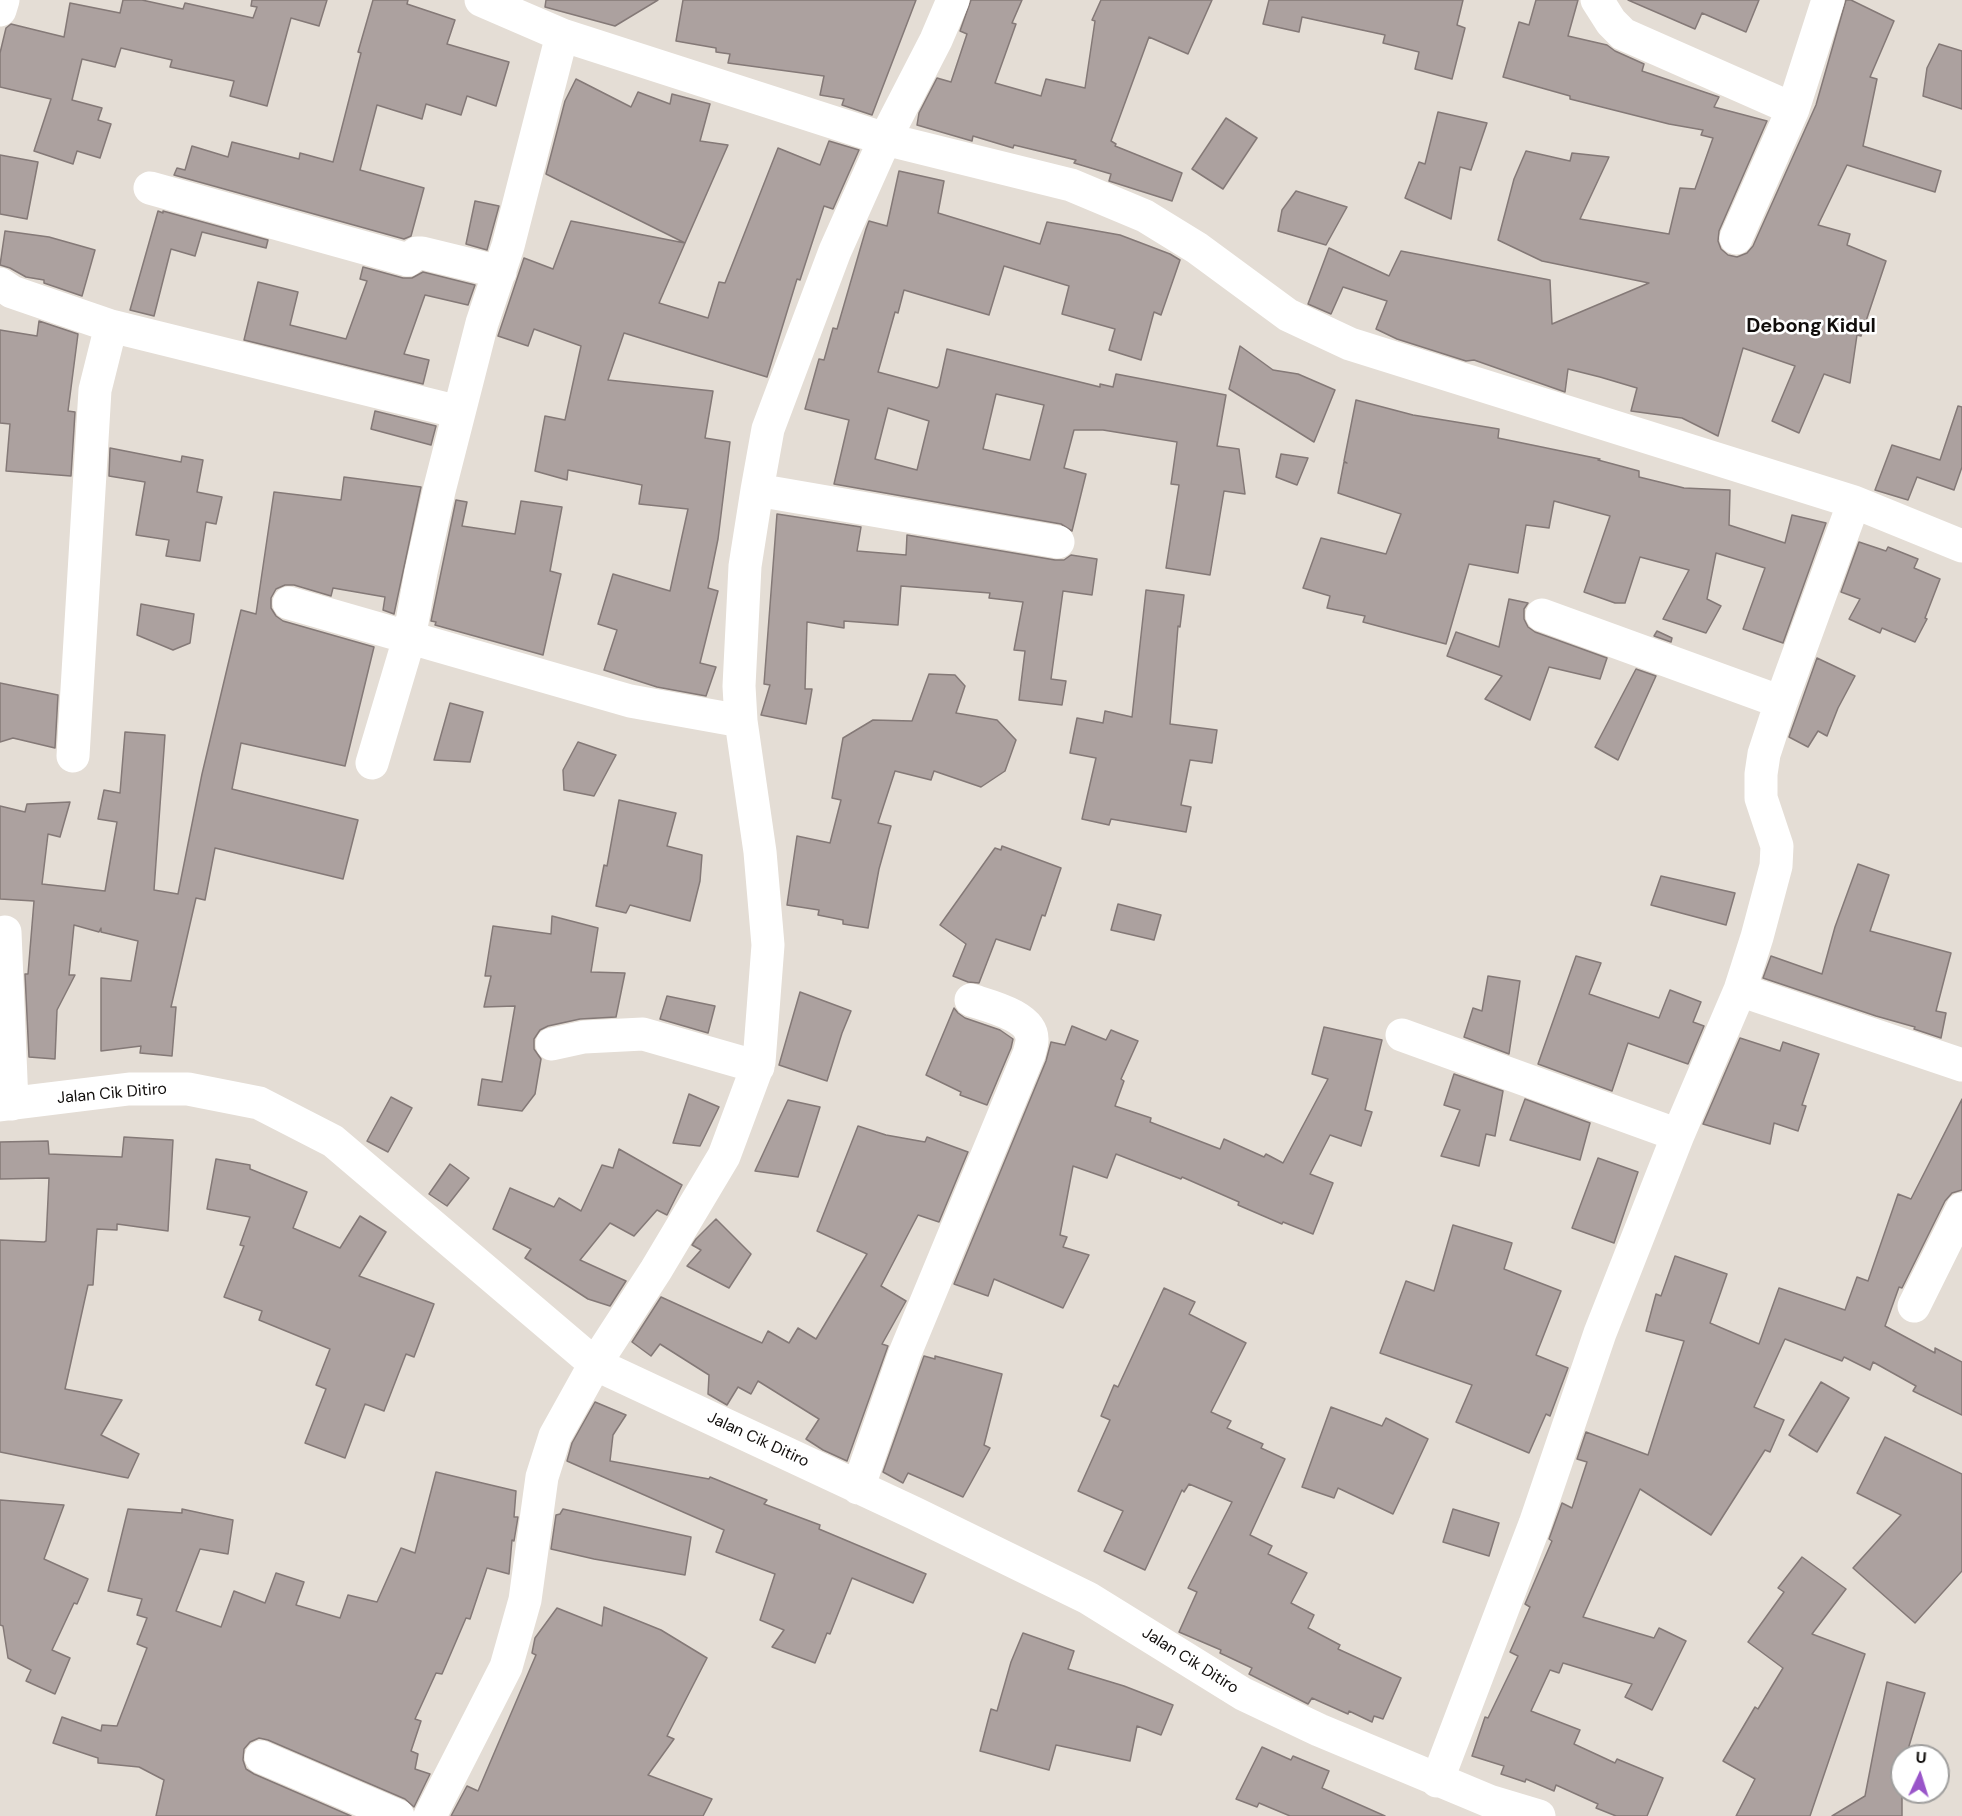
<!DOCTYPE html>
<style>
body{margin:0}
#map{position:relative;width:1962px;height:1816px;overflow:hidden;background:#e4ddd5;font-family:"DM Sans",sans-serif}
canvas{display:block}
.north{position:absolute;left:1890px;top:1744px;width:60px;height:60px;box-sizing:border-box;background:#fff;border:2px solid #9f9e9d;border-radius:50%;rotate:4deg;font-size:16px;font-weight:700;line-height:24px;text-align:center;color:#100d0b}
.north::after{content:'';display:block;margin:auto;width:21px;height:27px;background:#9955c9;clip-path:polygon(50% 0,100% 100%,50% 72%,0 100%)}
</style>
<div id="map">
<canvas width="1962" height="1816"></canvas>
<div class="north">U</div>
</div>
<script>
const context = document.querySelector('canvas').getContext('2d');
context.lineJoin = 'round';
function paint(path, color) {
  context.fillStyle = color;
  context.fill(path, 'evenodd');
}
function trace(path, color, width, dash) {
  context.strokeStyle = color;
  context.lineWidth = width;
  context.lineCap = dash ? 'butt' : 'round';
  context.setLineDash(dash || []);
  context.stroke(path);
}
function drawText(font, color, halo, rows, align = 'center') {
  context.font = font + ' "DM Sans",sans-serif';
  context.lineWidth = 5;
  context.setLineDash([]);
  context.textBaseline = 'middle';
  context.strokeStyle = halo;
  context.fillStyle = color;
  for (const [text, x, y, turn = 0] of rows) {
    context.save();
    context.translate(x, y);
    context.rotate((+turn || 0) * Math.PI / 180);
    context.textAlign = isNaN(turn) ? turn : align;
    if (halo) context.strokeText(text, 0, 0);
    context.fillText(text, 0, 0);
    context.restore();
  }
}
const building = new Path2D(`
 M123 0H142L183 9 185 3 253 18 257 7 251 6 252 0H327L319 26 291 18 267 106 230 96 234 81 170 67 172 60 121 48 115 67 82 59 72 100 102 108 98 120 111 124 100 158 77 151 73 164 34 151 51 99 0 87V53L6 28 11 24 64 37 70 3 120 13Z
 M373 0H408L407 4 455 20 447 44 509 62 496 106 467 96 461 115 426 104 422 119 377 105 360 170 424 188 411 236 404 239 174 175 177 168 185 170 192 146 228 157 232 142 299 159 300 153 333 162 361 53 358 52Z
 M546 0H658L615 26 545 7Z
 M683 0H916L872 115 842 105 844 99 820 95 824 76 728 63 730 54 716 52V48L676 41Z
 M971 0H1022L1012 23 1016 24 995 83 1041 96 1046 79 1085 88 1095 21 1092 20 1101 0H1212L1188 54 1149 37 1111 141 1116 144 1115 146 1182 173 1172 201 1109 181 1111 174 1074 163 1076 160 1014 145 1013 148 973 136 972 141 917 125 919 113 937 78 951 82 967 34 960 31Z
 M1269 0H1463L1457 25 1465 28 1452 79 1415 69 1419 52 1383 43 1385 35 1302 17 1299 32 1263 24Z
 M1536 0H1578L1568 36 1607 45 1615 51 1644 64 1642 71 1719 97 1714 107 1767 121 1719 231 1718 241 1721 249 1728 255 1737 257 1747 253 1753 246 1816 105 1846 0H1851L1894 21 1870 77 1877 79 1863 146 1941 171 1935 192 1847 165 1818 225 1850 234 1847 245 1886 261 1861 336 1857 335 1850 383 1824 374 1799 433 1772 421 1795 366 1743 348 1718 436 1682 418 1631 411 1637 388 1600 377 1568 369 1565 392 1474 360 1466 361 1397 339 1376 329 1387 301 1343 287 1331 314 1308 304 1329 248 1389 276 1401 251 1550 280 1552 324 1649 283 1542 261 1498 240 1514 179 1526 151 1570 161 1572 153 1609 157 1580 219 1669 234 1680 188 1695 189 1713 138 1701 135 1703 130 1669 124 1570 99V96L1503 77 1519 22 1529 25Z
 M1628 0H1759L1746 32 1702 13 1695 29Z
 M1939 44 1962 51V109L1923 96 1927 68Z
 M576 79 631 107 638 92 670 104 672 94 710 104 700 141 728 145 685 243 546 174 565 101Z
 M1438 112 1487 123 1471 170 1460 167 1451 219 1405 198 1419 162 1425 164Z
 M1226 118 1257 138 1223 189 1192 169Z
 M829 141 859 150 833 209 824 206 800 280 797 279 767 377 624 333 608 380 713 391 705 438 730 442 718 539 708 588 718 591 700 663 716 667 706 696 657 687 604 670 617 630 598 624 613 574 670 591 688 509 639 504 642 485 568 470 567 480 535 471 545 416 565 420 581 346 534 329 528 346 498 336 524 258 553 269 571 221 685 243 659 303 708 318 719 282 725 283 778 148 820 165Z
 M0 155 38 162 27 219 0 214Z
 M899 171 944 181 938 213 1040 244 1047 222 1120 235 1170 254 1180 260 1161 315 1154 312 1141 360 1109 350 1115 329 1062 314 1069 286 1004 266 989 315 904 290 898 313 895 312 878 372 937 388 939 386 947 349 1100 387V384L1113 387 1116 374 1226 395 1217 446 1239 449 1245 494 1224 491 1210 575 1166 568 1179 485 1171 484 1177 442 1103 430H1074L1064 468 1086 474 1072 531 1061 524 834 484 849 420 805 409 819 359 824 360 833 328 837 329 866 229 869 221 887 226ZM996 394 1044 405 1030 460 983 449ZM888 408 929 421 917 470 875 459Z
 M1296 191 1347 207 1326 245 1278 231 1282 210Z
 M475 201 499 206 487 250 466 244Z
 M158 211 163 213V211L268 240 266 248 202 232 195 256 171 249 154 316 130 310Z
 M5 231 49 237 95 250 82 296 44 283V280L26 277 10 268 0 265Z
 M363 267 403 278H412L423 272 475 285 468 305 425 295 404 354 429 360 423 384 244 340 258 282 298 292 290 325 346 339 367 281 360 279Z
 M39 321 78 334 68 411 75 412 71 476 6 471 10 424 0 423V330L37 336Z
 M1240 346 1273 370 1298 374 1335 390 1314 442 1229 389Z
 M1356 400 1413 415 1499 429 1498 438 1600 459 1598 460 1639 471V477L1684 488 1730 490 1729 525 1785 543 1792 515 1826 523 1783 643 1743 629 1765 568 1716 553 1707 599 1721 606 1706 633 1663 619 1689 570 1640 557 1625 603H1615L1584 592 1610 516 1554 501 1549 528 1526 525 1518 573 1469 564 1446 644 1363 622 1365 616 1327 608 1330 596 1303 588 1321 538 1386 554 1401 514 1338 493 1344 462 1347 463 1344 461Z
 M1958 406 1962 407V467L1954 490 1917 477 1908 500 1875 490 1892 445 1940 460Z
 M375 411 436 426 431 445 371 429Z
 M110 448 181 462 182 456 203 460 197 492 222 497 216 524 206 522 200 561 166 556 169 540 136 535 145 482 109 476Z
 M1281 454 1308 458 1297 485 1276 477Z
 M344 477 421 487 394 614 383 610 385 597 333 588 331 596 294 585H285L276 589 271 598V608L276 616 283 621 374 647 345 766 241 743 232 789 358 820 343 879 215 848 205 900 196 898 171 1007H176L172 1056 140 1053 141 1046 101 1051V978L131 981 138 941 101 932V928L99 932 74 925 69 975H75L57 1010 55 1059 29 1057 25 974H28L34 901 0 899V806L25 812 27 804 70 802 60 837 48 834 42 884 105 891 117 822 98 819 104 790 120 793 125 732 165 735 154 890 178 894 202 774 241 610 256 614 274 492 341 500Z
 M456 500 467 502 462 526 515 534 521 501 562 507 550 571 561 574 543 655 435 625 436 622 431 621Z
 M777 514 861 527 857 551 906 555 907 535 1055 560H1064L1071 555 1097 559 1092 595 1063 591 1051 679 1066 681 1062 705 1019 700 1025 651 1014 650 1023 602 989 598 990 593 901 586 898 625 844 621V628L807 622 805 689H812L806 724 761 715 770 685 764 684Z
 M1859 542 1886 551 1888 547 1918 559 1914 568 1940 579 1925 618 1927 619 1915 642 1882 628 1880 633 1849 619 1860 599 1841 592Z
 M1146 590 1184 595 1180 627 1178 626 1170 724 1217 730 1212 763 1190 760 1181 805 1191 807 1186 832 1111 819 1109 825 1082 819 1096 758 1070 753 1077 718 1103 723 1105 711 1132 717Z
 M1509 599 1528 603 1524 609V619L1528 627 1535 632 1607 658 1600 679 1549 667 1530 720 1485 699 1502 676 1447 656 1456 632 1499 647Z
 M141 604 194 614 190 643 173 650 137 635Z
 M1657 631 1672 638 1671 642 1654 636Z
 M1817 658 1855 676 1838 708 1827 736 1818 731 1808 747 1789 737Z
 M1636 669 1656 676 1618 760 1595 747Z
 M929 674 955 675 965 686 956 713 997 720 1016 740 1005 771 981 787 934 771 931 780 895 771 878 823 891 826 879 869 868 928 843 924V920L818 915 819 910 787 905 797 836 830 843 841 800 832 798 843 738 873 720 912 721Z
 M0 683 58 695 55 748 13 738 0 742Z
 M450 703 483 712 470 762 434 760Z
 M578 742 616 755 594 796 564 790 563 770Z
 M619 800 676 813 667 846 702 855 700 881 690 921 630 905 626 913 596 906 604 865 607 866Z
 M1002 846 1061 868 1045 916 1042 915 1030 950 996 939 979 983 968 982 953 976 966 944 940 925 995 848 1001 850Z
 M1858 864 1889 875 1870 931 1951 953 1936 1011 1946 1013 1941 1038 1914 1029 1915 1027 1876 1016 1763 978 1771 956 1822 974 1835 927Z
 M1661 876 1735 893 1726 925 1651 905Z
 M1118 904 1161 915 1154 940 1111 930Z
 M552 916 598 928 591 972 625 973 616 1017 580 1019 548 1026 540 1030 534 1039V1049L541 1059 535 1094 522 1111 478 1105 482 1079 502 1082 515 1006 484 1007 491 976H485L493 926 551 934Z
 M1576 956 1601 963 1589 994 1659 1018 1670 990 1701 1002 1693 1022 1704 1026 1688 1064 1628 1043 1612 1091 1538 1064Z
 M1488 976 1520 981 1509 1054 1464 1037 1473 1008 1482 1011Z
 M800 992 851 1011 842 1033 827 1081 779 1065Z
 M667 996 715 1006 708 1033 660 1019Z
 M954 1008 958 1013 965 1018 1000 1030 1013 1039 1011 1048 987 1105 960 1095 961 1092 926 1075Z
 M1072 1026 1106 1040 1111 1030 1138 1041 1121 1079 1124 1081 1115 1106 1151 1118 1150 1122 1220 1149 1224 1139 1264 1157 1266 1154 1283 1163 1328 1079 1312 1074 1324 1027 1382 1040 1365 1110 1372 1112 1361 1146 1330 1135 1310 1174 1333 1183 1313 1234 1283 1222 1282 1224 1238 1205 1239 1202 1182 1177 1181 1179 1116 1154 1107 1178 1073 1166 1060 1235 1067 1237 1063 1247 1089 1255 1063 1308 994 1279 988 1296 954 1284 1046 1061 1051 1042 1065 1045Z
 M1740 1038 1780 1051 1783 1042 1819 1054 1802 1105 1806 1106 1798 1131 1774 1123 1770 1144 1703 1124Z
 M1454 1074 1503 1091 1495 1136 1486 1134 1479 1166 1441 1156 1460 1110 1444 1105Z
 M689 1094 719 1107 700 1146 673 1143Z
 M391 1097 412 1108 388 1152 367 1141Z
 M1525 1099 1590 1123 1580 1160 1510 1140Z
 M1962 1099V1190L1952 1193 1945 1201 1902 1288 1899 1287 1885 1326 1935 1353V1348L1962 1362V1415L1913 1391 1916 1386 1873 1362 1870 1370 1844 1357 1842 1361 1785 1339 1754 1407 1784 1420 1770 1452 1765 1450 1711 1535 1640 1489 1583 1617 1654 1638 1659 1628 1686 1641 1652 1710 1625 1697 1632 1684 1563 1663 1559 1673 1550 1670 1531 1711 1580 1730 1574 1744 1615 1763 1617 1759 1663 1778 1647 1816H1616L1596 1808 1598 1804 1556 1785 1554 1791 1526 1779 1525 1782 1501 1774 1504 1766 1472 1756 1485 1717 1488 1718 1518 1656 1510 1652 1530 1607 1525 1604 1552 1541 1549 1539 1562 1503 1572 1508 1587 1462 1577 1459 1586 1432 1648 1455 1684 1341 1646 1331 1656 1294 1661 1296 1675 1256 1727 1274 1710 1323 1759 1344 1779 1288 1845 1310 1857 1277 1868 1281 1898 1194 1911 1199Z
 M788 1100 820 1107 798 1177 755 1171Z
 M858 1126 886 1135 925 1142 927 1137 968 1152 939 1222 918 1215 881 1286 906 1301 882 1344 888 1346 847 1461 823 1450 806 1439 819 1419 758 1381 751 1394 738 1387 727 1405 708 1394 709 1375 660 1344 651 1356 632 1342 661 1297 762 1343 768 1331 789 1343 798 1328 816 1339 867 1254 817 1231Z
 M124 1137 173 1140 168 1231 117 1224V1230L97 1229 93 1285H88L65 1389 122 1400 101 1435 139 1454 128 1478 0 1452V1240L44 1242 46 1241 49 1178 0 1179V1142L48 1141 49 1154 122 1157Z
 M619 1149 682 1185 667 1215 657 1210 634 1236 610 1223 580 1260 626 1281 610 1306 588 1299 525 1258 531 1249 493 1229 510 1188 554 1207 559 1198 581 1211 602 1165 613 1168Z
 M1598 1158 1638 1172 1614 1243 1572 1228Z
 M216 1159 250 1165V1169L307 1192 293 1228 340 1248 360 1216 386 1232 359 1276 434 1304 414 1357 406 1354 384 1411 365 1404 345 1458 305 1443 326 1389 316 1385 330 1349 259 1320 262 1311 224 1297 244 1246 240 1245 250 1217 207 1209Z
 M450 1164 469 1178 447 1206 429 1194Z
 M716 1219 751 1254 729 1288 687 1266 701 1250 692 1245 696 1239Z
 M1453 1225 1512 1243 1504 1269 1561 1291 1536 1355 1568 1368 1550 1416 1546 1414 1529 1453 1456 1422 1472 1385 1380 1353 1406 1281 1434 1291Z
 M1164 1288 1195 1302 1189 1314 1246 1343 1211 1412 1231 1421 1227 1428 1263 1444 1261 1448 1285 1459 1250 1535 1272 1546 1268 1554 1307 1573 1291 1603 1314 1615 1308 1628 1340 1645 1338 1649 1401 1678 1383 1719 1374 1716 1372 1722 1349 1711 1348 1714 1312 1698 1308 1704 1249 1674 1252 1668 1220 1653 1221 1650 1179 1632 1197 1592 1188 1588 1232 1502 1189 1484 1184 1492 1182 1490 1145 1570 1104 1551 1123 1511 1078 1491 1110 1420 1101 1416 1114 1385 1118 1387Z
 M924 1356 935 1359V1356L1002 1374 984 1445 990 1448 963 1497 908 1473 903 1483 883 1472Z
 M1821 1382 1849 1398 1817 1452 1789 1435Z
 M595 1402 626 1415 613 1435 610 1461 709 1479 710 1477 767 1500 764 1504 820 1525 819 1529 926 1574 913 1603 852 1578 830 1634 827 1633 815 1663 772 1647 784 1630 760 1620 775 1574 716 1552 724 1530 567 1461 572 1443Z
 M1331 1407 1382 1426 1386 1418 1428 1439 1393 1514 1338 1488 1334 1498 1302 1487Z
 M1885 1437 1962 1474V1571L1915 1623 1853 1568 1901 1515 1857 1493Z
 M436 1472 516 1491 514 1517H518L514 1541 512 1540 509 1574 487 1568 470 1619 466 1618 442 1674 436 1673 415 1719 421 1721 411 1751 418 1754 415 1769 430 1774 414 1807 405 1799 268 1740 259 1738 250 1742 244 1749 243 1760 246 1769 254 1774 351 1816H156L164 1780 139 1767 98 1763V1758L53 1743 62 1717 101 1731 102 1725 117 1726 147 1648 137 1644 147 1618 137 1615 142 1599 108 1591 128 1509 182 1513V1509L233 1520 228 1554 200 1549 176 1611 221 1627 234 1591 265 1603 276 1573 304 1582 296 1605 340 1618 348 1595 377 1602 401 1548 415 1553Z
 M0 1500 64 1505 44 1559 88 1579 77 1604 74 1603 52 1650 70 1658 55 1694 26 1681 31 1670 8 1658 3 1626 0 1625Z
 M563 1509 691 1537 685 1575 594 1559 551 1549 556 1515 560 1514Z
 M1453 1509 1499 1523 1489 1556 1443 1542Z
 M1802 1557 1846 1589 1812 1634 1865 1654 1810 1816H1736L1755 1779 1723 1761 1755 1707 1758 1709 1783 1668 1748 1642 1784 1592 1778 1588Z
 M604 1607 661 1630 707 1658 667 1736 674 1739 648 1775 712 1799 703 1816H451L467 1786 478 1791 536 1655 532 1653 535 1638 557 1608 602 1626Z
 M1023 1633 1074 1651 1068 1669 1124 1686 1173 1705 1161 1735 1137 1726 1130 1761 1056 1745 1049 1770 980 1751 991 1709 997 1711 1011 1662Z
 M1887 1682 1925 1693 1906 1756H1902V1816H1832L1865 1796Z
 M1262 1747 1291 1760 1293 1756 1329 1771 1322 1788 1385 1816H1290L1259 1803 1257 1807 1236 1799Z`);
const minor = new Path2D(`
 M481 0 562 35 885 139 1071 185 1145 216 1197 248 1288 315 1350 344 1854 502 1962 546
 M1597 0 1611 22 1623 34 1793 109
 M0 10 3 0
 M150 188 408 260 417 253H422L500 272
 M1736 238 1793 109 1828 0
 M0 284 12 292 111 326
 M757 490 1058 542
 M289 603 630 701 741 721
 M1542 615 1781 702
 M73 756 95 390 111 326 459 412
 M372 763 409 639 421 572 439 491 482 323 508 246 562 35
 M5 932 12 1104
 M1740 990 1962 1065
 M1402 1035 1678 1135
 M552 1044 584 1037 643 1034 758 1067
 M0 1105 129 1089H188L259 1103 333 1141 595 1364 914 1513 1088 1598 1243 1694 1319 1730 1489 1801 1539 1816
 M1914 1306 1962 1209
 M858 1488 905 1353 1029 1054C1030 1050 1032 1044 1032 1040 1033 1016 989 1006 971 1000
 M261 1757 398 1816
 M1437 1781 1535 1524 1600 1333 1678 1135 1740 990 1757 937 1776 866 1777 846 1761 798V774L1764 754 1781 702 1854 502
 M430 1816 506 1667 525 1600 542 1477 555 1436 595 1364 656 1270 724 1156 759 1062 768 945 760 852 741 721 739 686 745 566 757 490 768 429 835 251 885 139 936 40 953 0`);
const streetNames = [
 ["Jalan Cik Ditiro",112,1094,-5],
 ["Jalan Cik Ditiro",758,1440,25],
 ["Jalan Cik Ditiro",1190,1661,32]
];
const quarterNames = [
 ["Debong Kidul",1811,327]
];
paint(building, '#aca19f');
trace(building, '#847977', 1.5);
trace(minor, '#fff', 33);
drawText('16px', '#100d0b', '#fff', streetNames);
drawText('bold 20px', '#100d0b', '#fff', quarterNames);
</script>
